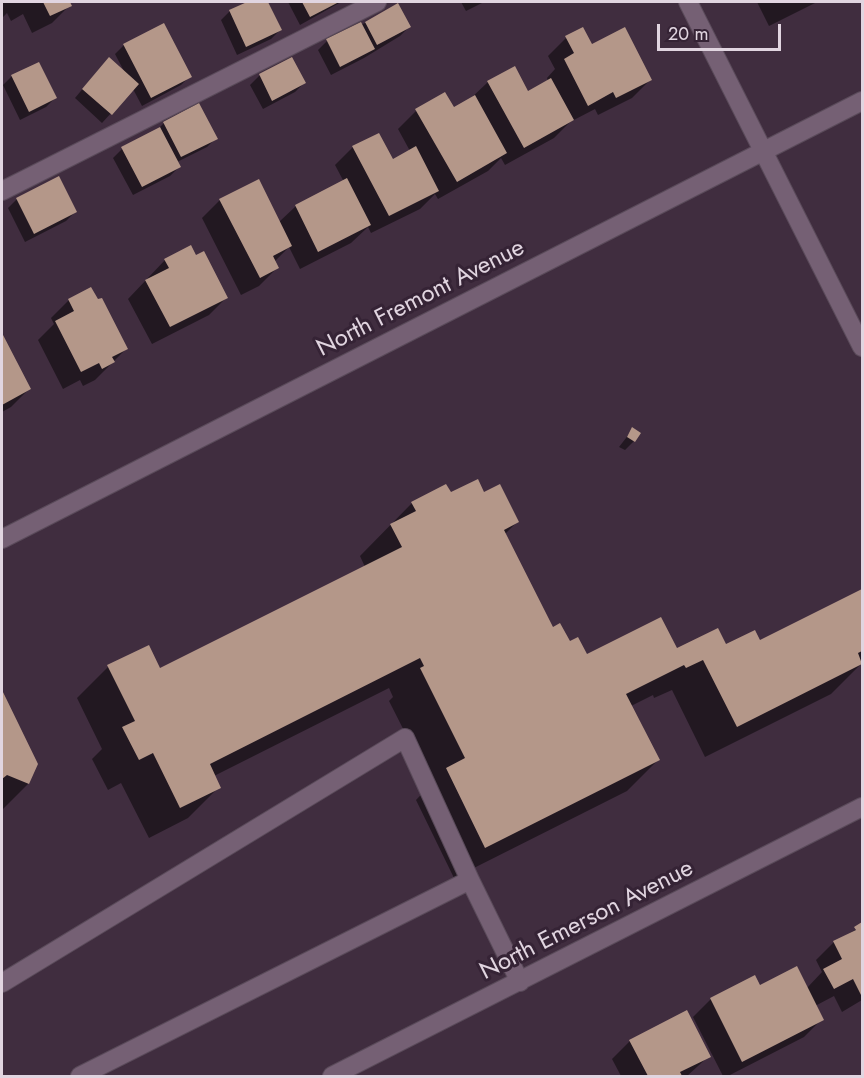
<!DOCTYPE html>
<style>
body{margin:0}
#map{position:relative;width:864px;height:1078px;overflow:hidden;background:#402d3f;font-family:Jost,sans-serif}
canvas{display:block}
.frame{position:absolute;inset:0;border:3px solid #e1d5e0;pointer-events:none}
.scale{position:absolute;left:657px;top:24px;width:124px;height:27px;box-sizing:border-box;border:3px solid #e1d5e0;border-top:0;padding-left:8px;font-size:18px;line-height:21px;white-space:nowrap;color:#e1d5e0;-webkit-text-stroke:4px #352335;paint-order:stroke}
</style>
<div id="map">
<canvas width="864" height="1078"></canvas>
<div class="frame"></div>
<div class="scale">20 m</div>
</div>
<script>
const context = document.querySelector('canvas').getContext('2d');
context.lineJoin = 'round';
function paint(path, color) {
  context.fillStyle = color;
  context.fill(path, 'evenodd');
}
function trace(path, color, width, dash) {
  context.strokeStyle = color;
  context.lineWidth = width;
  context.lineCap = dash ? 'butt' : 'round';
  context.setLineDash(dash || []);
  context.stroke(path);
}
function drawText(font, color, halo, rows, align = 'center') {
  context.font = font + ' Jost,sans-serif';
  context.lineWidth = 6;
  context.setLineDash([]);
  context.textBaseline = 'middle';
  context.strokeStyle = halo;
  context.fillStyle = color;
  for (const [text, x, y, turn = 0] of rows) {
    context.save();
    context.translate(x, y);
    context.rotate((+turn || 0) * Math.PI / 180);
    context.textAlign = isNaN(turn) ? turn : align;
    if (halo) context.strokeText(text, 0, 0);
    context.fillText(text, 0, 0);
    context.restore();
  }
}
const shadow = new Path2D(`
 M2 2H68L70 5 52 23 32 33 23 14 11 21 7 13 2 18Z
 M251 2H267L280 30 271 39 237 55 221 20 230 11Z
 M288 2H341L300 25Z
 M461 2H484L466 11Z
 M757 2H817L769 26Z
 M365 23 409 27 400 36 364 58 331 75 318 50 327 41Z
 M582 29 591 46 650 80 632 98 598 115 595 109 570 122 554 138 505 165 501 158 488 171 438 199 435 194 420 209 371 233 368 227 351 243 300 269 289 247 274 262 277 268 259 286 241 295 202 218 220 200 279 222 296 206 344 182 335 165 353 147 392 161 410 151 398 129 416 111 445 94 453 109 470 99 488 82 528 93 548 81 547 78 555 69 548 56 566 38Z
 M124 45 190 76 181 85 142 106 133 89 102 123 75 98 100 68 125 73 115 54Z
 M292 59 304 83 295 92 263 109 250 85 259 76Z
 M12 76 55 98 46 107 20 120 3 85Z
 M164 123 216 138 207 147 177 162 179 167 170 176 133 195 113 158 122 149 156 131Z
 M17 199 75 212 66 221 25 242 8 208Z
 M196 257 227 297 209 315 152 344 128 299 165 260Z
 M69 300 126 349 95 380 83 386 80 380 63 389 38 340 54 324 51 318Z
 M2 336 29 389 11 407 2 412Z
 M633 429 634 441 625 450 619 447Z
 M450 494H484L517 522 505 534 552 629 586 656 760 642 862 591V663L831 694 705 757 672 690 654 698 653 695 631 706 658 760 627 791 454 878 416 800 431 784 389 701 393 697 389 688 214 776 219 787 188 818 149 838 121 783 108 790 92 759 102 749 77 698 108 667 160 670 365 567 360 556 412 503Z
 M2 694 37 764 28 784 3 809Z
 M862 926V1000L842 1012 834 996 815 1006 822 1019 804 1037 728 1076H723L693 1017 711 999 759 987 806 989 822 972 816 960 834 942Z
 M630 1041 709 1056 687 1076H621L612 1059Z`);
const building = new Path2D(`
 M43 2H70L72 6 50 16Z
 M247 2H268L282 30 246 47 229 10Z
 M302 2H339L310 17Z
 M398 3 411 27 377 45 365 22Z
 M361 22 375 49 340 67 326 39Z
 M164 23 192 77 151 98 123 44Z
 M583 27 592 44 625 27 652 80 616 98 613 92 588 106 564 59 574 53 565 36Z
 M109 57 139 84 112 115 82 89Z
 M292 57 306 83 272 101 259 74Z
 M39 62 57 98 29 112 11 75Z
 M515 66 528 91 551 78 574 120 524 148 487 81Z
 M445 92 454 107 475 95 507 153 457 182 415 109Z
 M199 103 218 139 181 157 163 122Z
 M160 127 181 167 142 187 121 147Z
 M379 133 393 159 416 146 439 191 389 216 352 146Z
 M59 176 77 212 34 234 16 198Z
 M347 178 371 225 318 252 295 205Z
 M259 179 292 246 273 256 279 268 260 278 219 199Z
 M191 245 196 255 204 251 228 298 170 327 145 280 169 268 164 259Z
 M91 287 98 299 102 298 128 349 112 357 115 362 102 369 99 363 81 372 55 321 74 311 68 299Z
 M2 333 31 389 2 405Z
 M632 427 641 433 635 442 627 437Z
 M478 479 484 492 500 484 519 522 504 530 553 627 560 623 570 641 578 637 587 654 661 617 677 648 718 628 726 644 755 630 760 640 862 589V651L858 653 862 664 737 727 703 660 686 668 684 665 626 694 660 760 485 848 446 768 465 758 420 668 424 666 420 658 210 764 221 788 180 808 153 753 139 760 122 727 135 721 107 665 149 645 160 668 402 547 390 524 416 511 411 502 446 484 451 492Z
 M2 690 38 764 29 784 7 775 2 779Z
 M862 922V994L861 995 853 979 834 989 823 969 842 959 833 941 856 930 854 927Z
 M797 966 824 1020 742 1062 710 998 755 975 760 985Z
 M687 1010 711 1057 680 1072 682 1076H648L629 1040Z`);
const minor = new Path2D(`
 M688 2 862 347
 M2 191 377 2
 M2 539 862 101
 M2 983 405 738 470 880
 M80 1076 470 880 520 982
 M332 1076 862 807`);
const streetNames = [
 ["North Fremont Avenue",421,299,-27],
 ["North Emerson Avenue",587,921,-27]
];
paint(shadow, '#0007');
paint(building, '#b49789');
trace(minor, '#5a4b5a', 20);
trace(minor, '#756074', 18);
drawText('24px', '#e1d5e0', '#352335', streetNames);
</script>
